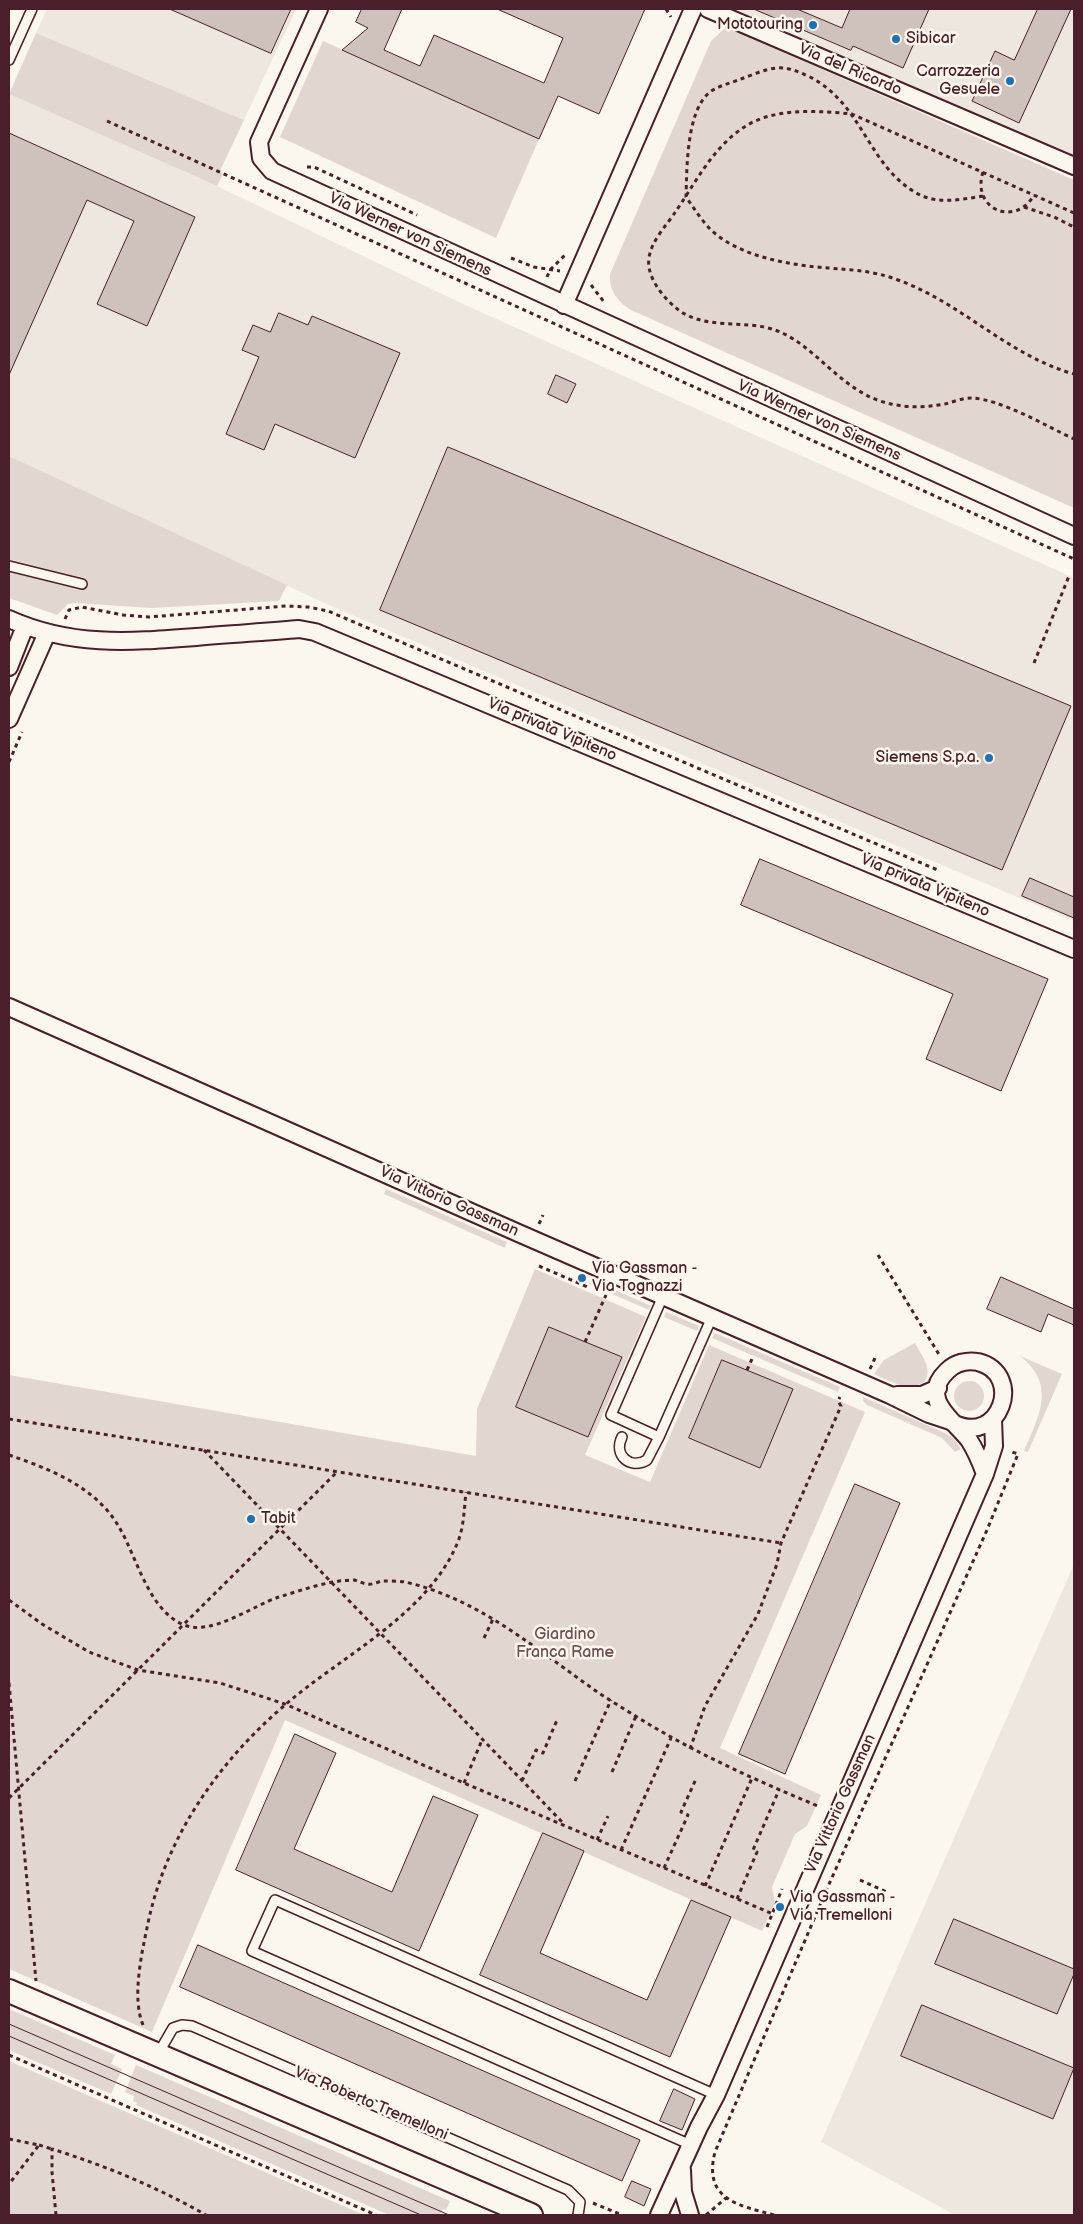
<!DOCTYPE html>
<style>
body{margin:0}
#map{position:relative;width:1083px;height:2224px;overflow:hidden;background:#fbf7ec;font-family:"Balsamiq Sans",sans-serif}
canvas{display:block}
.frame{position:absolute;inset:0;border:10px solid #4a1f2b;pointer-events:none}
</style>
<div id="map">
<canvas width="1083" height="2224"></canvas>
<div class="frame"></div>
</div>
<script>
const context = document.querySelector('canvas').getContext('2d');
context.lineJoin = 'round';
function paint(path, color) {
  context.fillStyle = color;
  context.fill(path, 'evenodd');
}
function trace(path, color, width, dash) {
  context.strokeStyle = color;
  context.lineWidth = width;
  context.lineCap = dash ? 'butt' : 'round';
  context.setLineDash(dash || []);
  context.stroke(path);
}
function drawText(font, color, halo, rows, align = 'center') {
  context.font = font + ' "Balsamiq Sans",sans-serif';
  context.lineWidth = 5;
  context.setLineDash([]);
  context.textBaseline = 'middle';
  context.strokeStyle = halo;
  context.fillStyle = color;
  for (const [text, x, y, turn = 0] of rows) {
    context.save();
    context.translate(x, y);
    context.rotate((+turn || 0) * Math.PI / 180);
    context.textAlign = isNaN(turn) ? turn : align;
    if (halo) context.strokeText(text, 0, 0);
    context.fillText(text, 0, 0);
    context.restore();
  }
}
const built = new Path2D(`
 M47 9H296L244 120 36 33Z
 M708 9H1074V163Z
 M9 94 219 187 463 304 1074 578V921L333 607 9 456Z
 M1074 1564V2215H955L821 2142Z`);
const green = new Path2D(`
 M726 27 1074 180V508L631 310C618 302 609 291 610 274L711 41Z
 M36 33 244 120 220 171 223 174 217 186 9 94Z
 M323 41 539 139 496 238 280 137Z
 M9 456 287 585 279 601 151 608 76 603 68 604 57 615 9 598Z
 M386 1189 507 1242 505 1248 384 1194Z
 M535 1269 646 1317 585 1455 650 1482 709 1345 865 1412 720 1748 821 1795 807 1826 795 1834 772 1887 775 1902 762 1931 285 1720 152 2032 9 1969V1375L476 1456 477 1409Z
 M591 1279 651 1306 649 1310 589 1284Z
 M666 1312 699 1326 697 1331 664 1317Z
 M715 1333 840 1387 838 1392 712 1338Z
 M915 1343C921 1355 933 1368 925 1381 910 1393 889 1381 874 1374L884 1360Z
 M1020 1356 1062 1374 1028 1452 1024 1451C1039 1416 1057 1385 1020 1356Z
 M954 1396a15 15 0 1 1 30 0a15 15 0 1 1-30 0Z
 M863 1397 947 1434 954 1439 961 1449 955 1452 942 1438 867 1405 863 1401Z
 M9 2009 115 2055 111 2064 122 2069 111 2094 9 2050Z
 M9 2061 364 2215H9Z
 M136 2065 450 2201 446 2210 443 2209 440 2215H389L136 2105 137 2103 133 2101 134 2096 125 2092Z`);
const building = new Path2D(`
 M170 9H291L271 53Z
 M362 9H402L384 50 420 66 434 35 544 83 563 38 497 9H645L599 114 558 96 539 139 342 50 368 28 356 22Z
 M754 9H797L842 28 850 9H929L903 68 853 46 851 50Z
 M1038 9H1071L1019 123 972 101 995 51 1014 60Z
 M9 133 195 217 147 326 97 304 134 221 87 200 9 375Z
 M279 313 308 325 312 316 400 353 355 458 275 424 264 450 226 434 259 357 242 350 253 325 270 332Z
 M556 375 576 384 567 403 548 394Z
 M448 447 1071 706 1002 870 380 610Z
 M760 859 1048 979 1001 1091 926 1059 953 994 741 905Z
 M1030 878 1074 897V918L1022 896Z
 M1001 1277 1074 1309V1325L1048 1314 1041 1332 987 1309Z
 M549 1327 622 1357 588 1437 516 1407Z
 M722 1360 793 1389 760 1468 689 1438Z
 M855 1484 900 1503 785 1774 739 1754Z
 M295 1734 336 1753 294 1849 392 1892 433 1796 478 1815 419 1951 236 1870Z
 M543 1833 584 1851 540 1953 647 2000 691 1900 731 1917 670 2057 480 1975Z
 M954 1919 1074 1969V1974L1057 2014 935 1964Z
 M198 1945 640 2140 622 2181 180 1987Z
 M922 2005 1074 2068 1053 2119 901 2056Z
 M674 2089 695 2099 682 2130 660 2121Z
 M632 2181 651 2189 644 2206 625 2197Z`);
const path = new Path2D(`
 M666 9 671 17
 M107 121 1074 559
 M307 167H314L417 215
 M983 172C971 209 1015 228 1034 195
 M983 196C959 200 934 205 913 191 867 162 862 104 810 77 799 72 789 67 777 68 764 69 750 76 738 80 728 84 718 86 710 92 686 111 687 169 686 197 694 208 701 220 711 230 740 257 790 265 828 268 853 270 875 271 898 280 962 303 1007 355 1074 374
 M1024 207 1054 217 1074 227
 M1074 213 852 114C821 111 782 108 753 122 716 141 698 179 676 211 667 225 651 241 649 258 646 276 662 296 675 307 701 331 744 319 775 330 814 344 837 386 880 401 901 408 923 408 945 404 953 402 962 398 971 398 1001 399 1046 426 1074 439
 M511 258 534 267 560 271
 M547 277 550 270 565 255
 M591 285 604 302
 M65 619 69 610 82 607 123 615 149 617 286 606 308 607 328 611 940 871
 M1034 663 1069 576
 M9 762 22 732
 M539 1224 543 1215
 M878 1255 940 1356
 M539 1266 590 1288
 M585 1342 606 1295
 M870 1369 875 1358
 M747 1370 752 1359
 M9 1419 781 1543
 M204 1450 564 1824
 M9 1455C50 1469 96 1487 119 1527 137 1557 148 1610 184 1625 212 1636 252 1606 279 1597 302 1590 330 1580 354 1580 359 1581 363 1584 368 1584 372 1585 377 1582 382 1581 389 1581 398 1581 405 1582 476 1598 531 1645 589 1686 604 1697 621 1707 637 1717 695 1753 755 1780 818 1806
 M9 1600 42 1624 89 1652 138 1670 220 1683 285 1704 464 1783 773 1914
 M484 1638 493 1619
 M9 1683 36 1981
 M690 1749 705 1706 758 1614 777 1564 781 1543 841 1406 838 1401 840 1397
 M612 1772 636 1716
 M522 1781 536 1750 543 1753 557 1720
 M575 1781 611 1700
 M464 1783 482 1740
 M9 1798 337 1472
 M597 1840 608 1816
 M621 1850 671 1738
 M664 1868 688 1815 681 1812 696 1779
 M860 1880 889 1893
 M705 1886 752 1778
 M737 1899 757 1852 753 1850 779 1790
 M767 1927 782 1889
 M143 2025C132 1999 141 1956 147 1928 164 1840 217 1763 285 1705 340 1657 427 1615 457 1544 464 1528 464 1510 466 1492
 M9 2055 376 2215
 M9 2139 39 2145 9 2184
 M39 2145 52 2149
 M593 2203 622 2215
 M56 2215 52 2172V2149C106 2166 157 2187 206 2215
 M706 2215 726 2198
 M774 2215C737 2205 703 2199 715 2152L826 1891 987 1530 1018 1454 1009 1451`);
const lane = new Path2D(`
 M9 60 32 9
 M9 566 82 584
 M663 1296 611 1415 659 1437 712 1317
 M622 1437C613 1455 630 1470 647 1460L659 1437
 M158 2054 173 2028 182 2025 192 2026 568 2190 580 2202 578 2215
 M691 2145 252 1951 275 1900 716 2095`);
const street = new Path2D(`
 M319 9 259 142 261 158 272 171 1074 536
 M708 9 1074 166
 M564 305 693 9
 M9 619C71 647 130 642 196 637 230 634 264 632 299 629L315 632 1074 949
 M9 667 25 626
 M9 719 47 633
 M9 1007 516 1232 890 1395 929 1414 950 1421
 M897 1395H922L938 1388
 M953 1423C1000 1447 1025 1374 978 1362 967 1360 955 1363 947 1371 918 1399 954 1420 969 1440 976 1451 981 1463 985 1474
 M682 2170 683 2192 690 2215
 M659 2215 699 2127 716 2095 985 1474 994 1446 993 1419`);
const secondary = new Path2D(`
 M9 1991 531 2215`);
const tram = new Path2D(`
 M9 2024 449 2215
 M9 2036 421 2215`);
const markers = [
 [813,25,5,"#1f6fb2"],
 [896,39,5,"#1f6fb2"],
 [1010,81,5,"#1f6fb2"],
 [989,758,5,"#1f6fb2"],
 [582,1278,5,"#1f6fb2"],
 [251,1519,5,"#1f6fb2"],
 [780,1907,5,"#1f6fb2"]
];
const poiNames = [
 ["Mototouring",803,25,"right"],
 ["Sibicar",906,39],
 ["Carrozzeria",1000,72,"right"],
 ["Gesuele",1000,90,"right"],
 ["Siemens S.p.a.",979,758,"right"],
 ["Via Gassman -",592,1269],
 ["Via Tognazzi",592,1287],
 ["Tabit",261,1519],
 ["Via Gassman -",790,1898],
 ["Via Tremelloni",790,1916]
];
const streetNames = [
 ["Via del Ricordo",850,70,23],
 ["Via Werner von Siemens",410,235,25],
 ["Via Werner von Siemens",819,421,24],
 ["Via privata Vipiteno",552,730,23],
 ["Via privata Vipiteno",925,886,23],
 ["Via Vittorio Gassman",449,1202,24],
 ["Via Vittorio Gassman",841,1804,-66],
 ["Via Roberto Tremelloni",371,2104,23]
];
const parkNames = [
 ["Giardino",565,1635],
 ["Franca Rame",565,1653]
];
paint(built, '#eee7de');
paint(green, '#e2d7d0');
paint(building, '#cfc2bc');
trace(building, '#4a1f2b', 1);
trace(lane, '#4a1f2b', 12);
trace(street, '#4a1f2b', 20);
trace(secondary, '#4a1f2b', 26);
trace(path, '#4a1f2b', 3, [4, 4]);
trace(lane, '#fbf7ec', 9);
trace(street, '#fbf7ec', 16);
trace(secondary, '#fbf7ec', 22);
trace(tram, '#4a1f2b', 1);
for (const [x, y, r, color] of markers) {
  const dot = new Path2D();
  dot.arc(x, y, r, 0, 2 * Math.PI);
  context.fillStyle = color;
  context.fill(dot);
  trace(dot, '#fbf7ec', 2);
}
drawText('16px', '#4a1f2b', '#fbf7ec', poiNames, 'left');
drawText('16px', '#4a1f2b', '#fbf7ec', streetNames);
drawText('16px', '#704d54', '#fbf7ec', parkNames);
</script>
